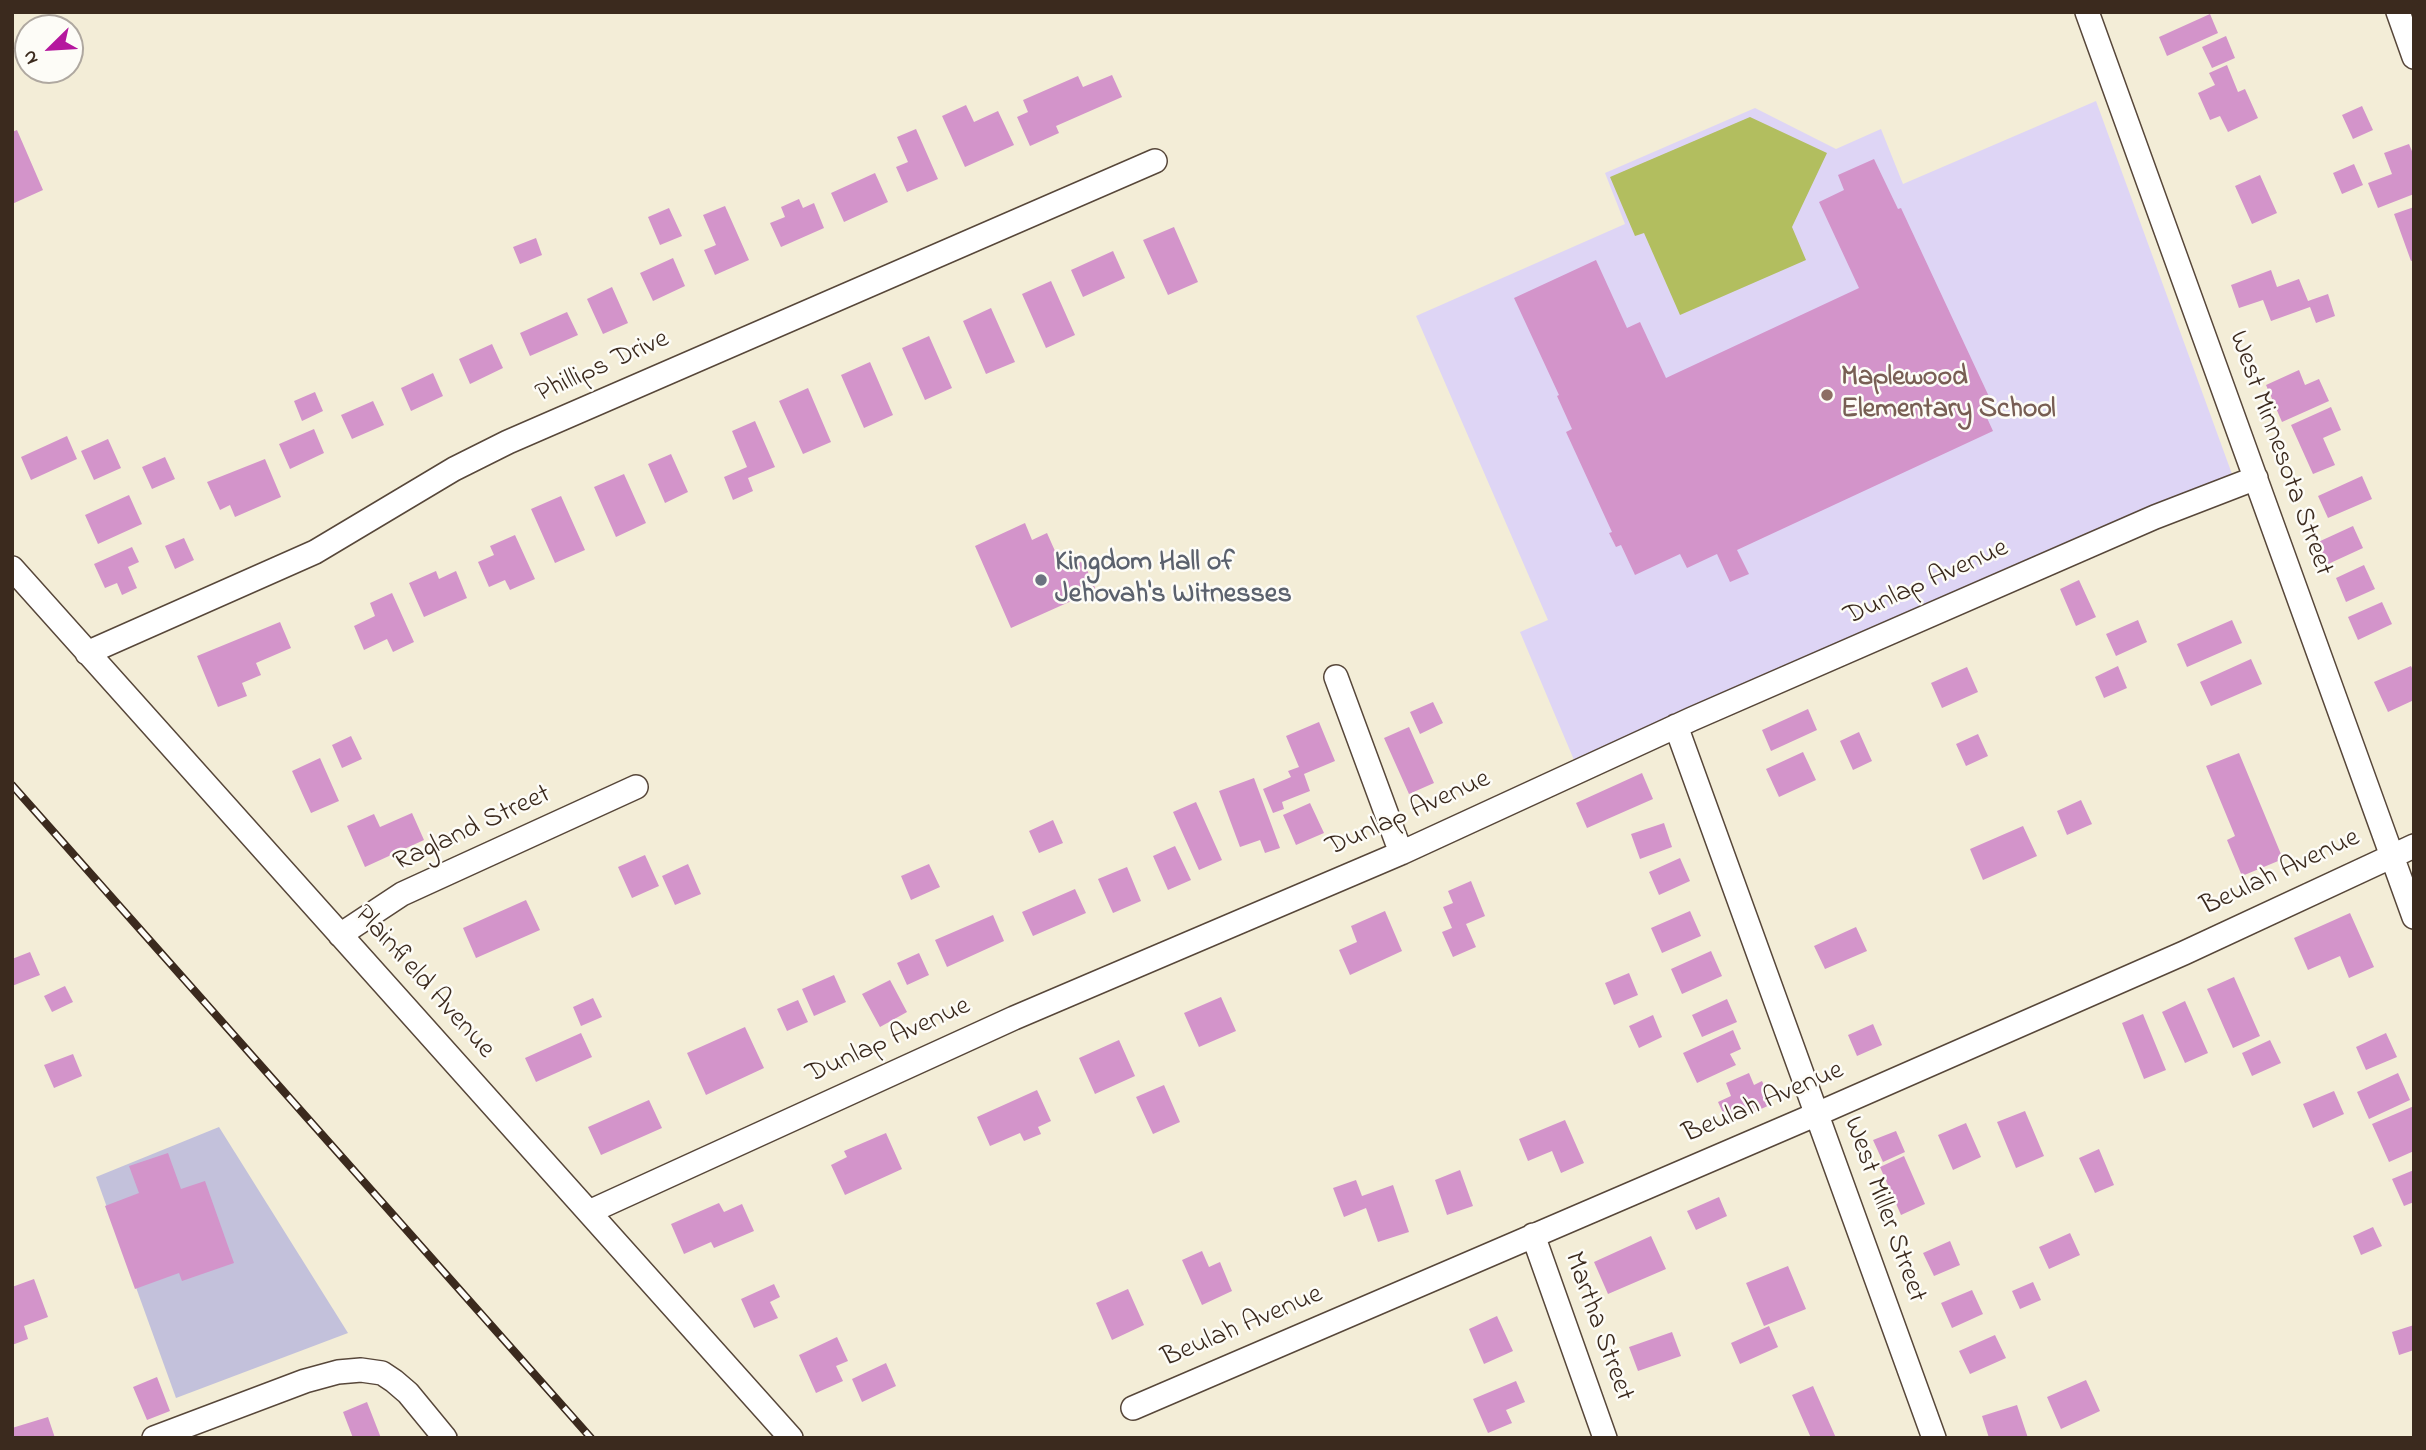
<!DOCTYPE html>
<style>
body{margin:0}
#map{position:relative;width:2426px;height:1450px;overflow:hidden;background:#f3edd7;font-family:"Indie Flower",sans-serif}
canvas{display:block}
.frame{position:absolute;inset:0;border:14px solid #3b2a1e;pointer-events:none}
.north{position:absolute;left:14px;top:14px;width:70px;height:70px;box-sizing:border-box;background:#fdfcf7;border:2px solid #afa8a0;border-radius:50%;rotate:246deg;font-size:19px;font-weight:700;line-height:28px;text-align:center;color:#3b2a1e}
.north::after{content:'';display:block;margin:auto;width:24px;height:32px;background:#b5179e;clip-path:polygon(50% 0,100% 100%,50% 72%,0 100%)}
</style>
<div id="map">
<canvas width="2426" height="1450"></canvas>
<div class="frame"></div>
<div class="north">N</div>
</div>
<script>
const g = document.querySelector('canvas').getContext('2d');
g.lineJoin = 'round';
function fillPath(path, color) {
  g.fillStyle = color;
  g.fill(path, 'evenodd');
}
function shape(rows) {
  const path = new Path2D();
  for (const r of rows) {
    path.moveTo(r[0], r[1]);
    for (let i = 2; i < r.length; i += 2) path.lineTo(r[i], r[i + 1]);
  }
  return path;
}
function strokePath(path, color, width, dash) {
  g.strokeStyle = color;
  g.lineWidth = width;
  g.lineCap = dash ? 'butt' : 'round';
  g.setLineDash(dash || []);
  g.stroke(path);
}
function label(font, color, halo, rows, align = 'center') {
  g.font = font + ' "Indie Flower",sans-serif';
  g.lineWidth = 5;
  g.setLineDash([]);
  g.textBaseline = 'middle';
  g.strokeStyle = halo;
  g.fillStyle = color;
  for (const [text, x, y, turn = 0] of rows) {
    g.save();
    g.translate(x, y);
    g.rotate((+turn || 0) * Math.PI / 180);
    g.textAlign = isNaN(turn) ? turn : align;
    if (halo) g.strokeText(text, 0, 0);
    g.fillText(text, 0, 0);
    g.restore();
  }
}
const built = shape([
 [2096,101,2232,474,1574,760,1520,632,1548,620,1416,316,1625,224,1605,173,1755,108,1836,149,1881,129,1903,184]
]);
const industrial = shape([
 [219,1127,348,1333,176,1398,96,1177]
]);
const green = shape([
 [1750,117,1827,153,1792,227,1806,260,1680,315,1644,233,1635,236,1610,177]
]);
const building = shape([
 [2210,14,2218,33,2167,56,2159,37],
 [2226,36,2235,58,2212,68,2202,47],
 [2227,65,2238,92,2245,89,2258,118,2228,132,2220,116,2210,120,2198,93,2215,85,2209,73],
 [1112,75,1122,97,1056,126,1059,133,1030,146,1017,117,1028,112,1023,100,1078,76,1083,87],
 [966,105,974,122,998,111,1014,145,965,167,942,116],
 [2362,106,2373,130,2353,139,2342,115],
 [916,129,938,179,907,192,896,167,908,162,897,137],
 [17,130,43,190,12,204,12,132],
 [2409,144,2414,156,2414,194,2378,208,2368,183,2392,174,2384,153],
 [1874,159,1898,209,1901,208,1992,403,1982,407,1993,431,1737,550,1749,574,1730,582,1717,554,1687,568,1680,554,1635,575,1621,545,1616,547,1609,533,1612,532,1566,432,1572,429,1557,396,1559,395,1514,298,1596,260,1627,328,1640,322,1666,378,1859,288,1819,202,1844,190,1838,175],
 [2354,164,2363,185,2342,194,2333,173],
 [875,173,888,202,844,222,831,193],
 [2260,175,2277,213,2252,224,2235,186],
 [799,199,803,208,814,203,824,228,781,247,770,223,785,217,781,207],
 [725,206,749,260,715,275,704,250,716,245,703,215],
 [2414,207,2414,260,2411,261,2394,214],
 [669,208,682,236,660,245,648,217],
 [1174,227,1198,282,1168,295,1143,240],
 [536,238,542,255,520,264,513,247],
 [1113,251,1125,278,1083,297,1071,270],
 [673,258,685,286,653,301,640,273],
 [2271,270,2277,287,2299,279,2308,301,2328,294,2335,316,2316,323,2310,307,2271,321,2263,300,2239,308,2231,285],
 [1051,281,1075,335,1046,348,1022,294],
 [612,287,628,323,603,334,587,299],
 [991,308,1015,362,986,374,963,321],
 [567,312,578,335,530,356,520,333],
 [929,336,952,388,925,400,902,348],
 [492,344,503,368,470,384,459,359],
 [870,362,893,415,864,428,841,375],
 [2299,370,2305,385,2319,379,2329,401,2282,422,2266,385],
 [433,373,443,396,411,411,401,388],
 [808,388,831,442,803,454,779,401],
 [315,392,323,411,302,421,294,401],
 [373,401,384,425,352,439,341,415],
 [2331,407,2341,430,2323,438,2335,465,2313,474,2291,425],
 [755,421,775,467,748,478,753,491,733,500,724,477,747,467,732,431],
 [314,429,324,453,290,469,279,444],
 [67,436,77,459,31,480,21,457],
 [108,439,121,468,94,480,81,451],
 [671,454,688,492,665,503,648,464],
 [165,457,175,479,152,489,142,467],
 [265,459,281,497,235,517,230,505,220,510,207,482],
 [624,474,646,523,616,537,594,487],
 [2362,476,2372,499,2328,518,2318,496],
 [129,495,142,524,98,544,85,515],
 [561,496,585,550,555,563,531,509],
 [1025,523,1032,540,1047,533,1063,569,1083,561,1096,590,1011,628,975,546],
 [2353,526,2363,548,2326,565,2316,543],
 [515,535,535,579,510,590,505,580,489,587,478,562,494,555,490,546],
 [184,538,194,560,175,569,165,546],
 [132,547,139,562,128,567,137,588,122,595,117,583,105,588,94,564],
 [2364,565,2375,589,2346,602,2336,578],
 [436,571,439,579,456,571,467,598,424,617,409,583],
 [2079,580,2096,617,2076,626,2060,589],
 [392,593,414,642,393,652,387,639,364,650,354,626,375,616,370,603],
 [2382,602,2392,624,2358,640,2348,617],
 [2138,620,2147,642,2116,656,2106,634],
 [2232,620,2242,643,2187,667,2177,644],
 [280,622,291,648,256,663,261,675,242,683,247,696,218,707,197,656],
 [2251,659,2262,684,2211,706,2200,682],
 [2118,666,2127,688,2104,698,2095,677],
 [2411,666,2414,672,2414,700,2388,712,2374,682],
 [1967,667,1978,692,1942,708,1931,683],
 [1433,702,1443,723,1420,734,1410,712],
 [1808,709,1817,730,1771,751,1762,730],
 [1319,722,1335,761,1304,774,1310,791,1282,802,1284,809,1273,813,1263,789,1291,777,1288,771,1299,767,1286,736],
 [1409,727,1434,783,1409,794,1384,738],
 [1859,732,1872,761,1853,770,1840,741],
 [1978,734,1988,756,1966,766,1956,744],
 [351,736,362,759,342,768,332,745],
 [1803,752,1816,780,1779,797,1766,769],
 [2239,753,2283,859,2242,876,2227,840,2235,836,2206,766],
 [320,758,339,801,311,813,292,771],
 [1642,773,1653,799,1587,828,1576,803],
 [1254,778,1280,848,1265,853,1260,840,1240,847,1219,791],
 [2081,800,2092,824,2067,835,2057,811],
 [1196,802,1222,860,1199,870,1173,812],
 [1310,803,1324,833,1296,845,1283,815],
 [412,813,424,840,365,867,347,826,374,814,380,827],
 [1053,820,1063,843,1039,853,1029,831],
 [1664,823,1672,847,1640,859,1631,834],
 [2023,826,2037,856,1983,880,1970,849],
 [1175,846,1191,880,1168,890,1153,856],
 [645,855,659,886,632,898,618,867],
 [1680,858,1690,881,1659,895,1649,872],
 [688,864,701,894,675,905,662,876],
 [929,864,940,887,911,900,901,876],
 [1127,867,1141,901,1113,913,1098,879],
 [1471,881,1485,916,1466,924,1476,947,1453,957,1442,932,1452,928,1443,907,1453,903,1448,891],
 [1075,889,1086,913,1033,936,1022,912],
 [526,900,540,930,476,958,463,928],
 [1385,911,1402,951,1350,975,1339,950,1357,942,1351,926],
 [1690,911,1701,936,1662,953,1651,928],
 [2350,913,2374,967,2349,978,2340,956,2308,970,2294,938],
 [993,915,1004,941,947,967,935,940],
 [1856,927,1867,951,1825,969,1814,946],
 [1711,951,1722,976,1682,994,1671,969],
 [30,952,40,975,12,986,12,959],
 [919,953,929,975,907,985,897,963],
 [1629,973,1638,995,1614,1005,1605,983],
 [834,975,846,1002,814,1016,802,989],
 [2234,977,2260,1036,2233,1048,2207,989],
 [890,980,907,1012,880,1027,862,994],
 [65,986,73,1002,52,1012,44,996],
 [1221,997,1236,1031,1199,1047,1184,1013],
 [593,998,602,1017,581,1026,573,1007],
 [1727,999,1737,1022,1702,1037,1692,1015],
 [798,1000,808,1022,787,1031,777,1009],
 [2185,1001,2208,1053,2185,1063,2162,1012],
 [2143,1014,2166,1070,2144,1079,2122,1023],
 [1653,1015,1662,1037,1639,1048,1629,1026],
 [1873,1024,1882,1045,1857,1056,1848,1035],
 [745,1027,764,1068,706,1095,687,1053],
 [1733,1030,1741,1049,1730,1054,1736,1065,1697,1083,1683,1053],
 [581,1033,592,1057,536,1082,525,1058],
 [2386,1033,2397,1057,2366,1070,2356,1047],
 [1119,1040,1135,1076,1095,1094,1079,1058],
 [2270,1040,2281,1063,2252,1076,2242,1053],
 [73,1054,82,1076,54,1088,44,1065],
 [1749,1073,1754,1085,1762,1081,1772,1104,1728,1124,1718,1102,1731,1096,1726,1083],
 [2398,1073,2410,1100,2369,1119,2357,1092],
 [1164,1085,1180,1122,1153,1134,1136,1097],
 [1037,1090,1051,1121,1038,1127,1041,1134,1024,1141,1020,1133,990,1146,977,1117],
 [2334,1091,2344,1114,2313,1128,2303,1104],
 [649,1100,662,1128,601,1155,588,1127],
 [2414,1106,2414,1151,2389,1162,2372,1124],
 [2025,1111,2044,1156,2016,1168,1997,1122],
 [1565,1120,1584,1163,1561,1173,1552,1151,1528,1161,1519,1139],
 [1966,1123,1981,1157,1953,1170,1938,1135],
 [1896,1131,1905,1152,1883,1162,1873,1140],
 [886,1133,902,1169,845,1195,831,1165,847,1157,844,1151],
 [2099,1149,2114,1185,2095,1193,2079,1158],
 [168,1153,181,1189,205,1181,234,1263,182,1281,179,1273,135,1289,105,1206,139,1193,129,1166],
 [1904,1156,1925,1204,1901,1215,1880,1167],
 [1460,1170,1473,1206,1447,1215,1435,1180],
 [2414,1170,2414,1202,2404,1206,2392,1179],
 [1356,1180,1362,1196,1393,1185,1409,1232,1378,1242,1366,1208,1344,1217,1333,1188],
 [1719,1197,1727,1216,1696,1230,1687,1211],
 [719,1203,724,1212,742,1204,754,1231,714,1248,711,1242,684,1254,671,1224],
 [2373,1227,2382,1246,2361,1255,2353,1236],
 [2070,1233,2080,1255,2049,1269,2039,1247],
 [1651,1236,1666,1269,1608,1294,1594,1262],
 [1950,1241,1960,1265,1934,1276,1923,1253],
 [1202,1251,1209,1267,1220,1262,1232,1291,1202,1305,1182,1260],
 [1788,1266,1806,1309,1764,1326,1746,1283],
 [34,1279,48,1317,24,1326,28,1339,12,1345,12,1287],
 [2033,1282,2041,1300,2020,1309,2012,1291],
 [774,1284,780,1297,770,1302,778,1318,754,1328,741,1299],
 [1128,1289,1144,1325,1112,1340,1096,1303],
 [1972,1290,1983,1314,1952,1328,1941,1303],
 [1497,1316,1513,1351,1484,1364,1469,1329],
 [2414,1325,2414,1350,2399,1355,2392,1332],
 [1769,1326,1778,1347,1740,1364,1731,1343],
 [1672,1332,1681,1356,1638,1371,1629,1347],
 [1995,1335,2006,1358,1970,1374,1959,1351],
 [837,1337,848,1361,836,1366,843,1381,816,1393,799,1355],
 [886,1363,896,1386,862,1402,852,1379],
 [157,1377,170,1411,147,1420,133,1387],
 [2086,1380,2100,1411,2061,1429,2047,1397],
 [1516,1381,1525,1402,1506,1410,1512,1423,1488,1433,1473,1399],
 [1813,1386,1836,1438,1811,1438,1792,1395],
 [367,1402,381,1438,353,1438,343,1412],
 [2017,1405,2028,1438,1989,1438,1982,1416],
 [48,1417,55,1438,14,1438,12,1428]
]);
const minor = shape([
 [2087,12,2414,917],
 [2398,12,2414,57],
 [12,568,791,1438],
 [87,653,315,552,454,469,508,442,1155,161],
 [1336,677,1401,853],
 [1676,726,1934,1438],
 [340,935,402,894,636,787],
 [589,1212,1014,1018,1401,853,1692,719,2155,517,2256,478],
 [1533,1235,1605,1438],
 [1133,1408,1817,1114,2184,953,2414,846],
 [154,1438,305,1381,338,1372,361,1370,382,1373,394,1381,408,1393,445,1438]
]);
const rail = shape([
 [12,785,591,1438]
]);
const markers = [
 [1827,395,7,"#8d6e63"],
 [1041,580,7,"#6b7280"]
];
const streetNames = [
 ["Phillips Drive",603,368,-24],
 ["West Minnesota Street",2279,454,70],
 ["Dunlap Avenue",1927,584,-24],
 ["Dunlap Avenue",1409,815,-24],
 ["Ragland Street",473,830,-25],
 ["Beulah Avenue",2281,874,-25],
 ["Plainfield Avenue",423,983,48],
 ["Dunlap Avenue",889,1042,-24],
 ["Beulah Avenue",1764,1104,-23],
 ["West Miller Street",1883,1210,70],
 ["Martha Street",1597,1327,70],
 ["Beulah Avenue",1243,1328,-23]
];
const educationNames = [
 ["Maplewood",1841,379],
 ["Elementary School",1841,411]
];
const worshipNames = [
 ["Kingdom Hall of",1055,564],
 ["Jehovah's Witnesses",1055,596]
];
fillPath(built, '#ded5f5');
fillPath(industrial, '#c3c1db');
fillPath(green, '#b2be5f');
fillPath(building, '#d394ca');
strokePath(minor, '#57473a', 26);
strokePath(minor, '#fff', 23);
strokePath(rail, '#3b2a1e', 8);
strokePath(rail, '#fdfcf7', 5, [16]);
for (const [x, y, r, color] of markers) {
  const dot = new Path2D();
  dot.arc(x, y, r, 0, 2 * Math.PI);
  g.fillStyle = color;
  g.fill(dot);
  strokePath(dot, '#fdfcf7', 2.5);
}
label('28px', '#3b2a1e', '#fdfcf7', streetNames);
label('bold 28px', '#785e54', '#fdfcf7', educationNames, 'left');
label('bold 28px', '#5b616d', '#fdfcf7', worshipNames, 'left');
</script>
